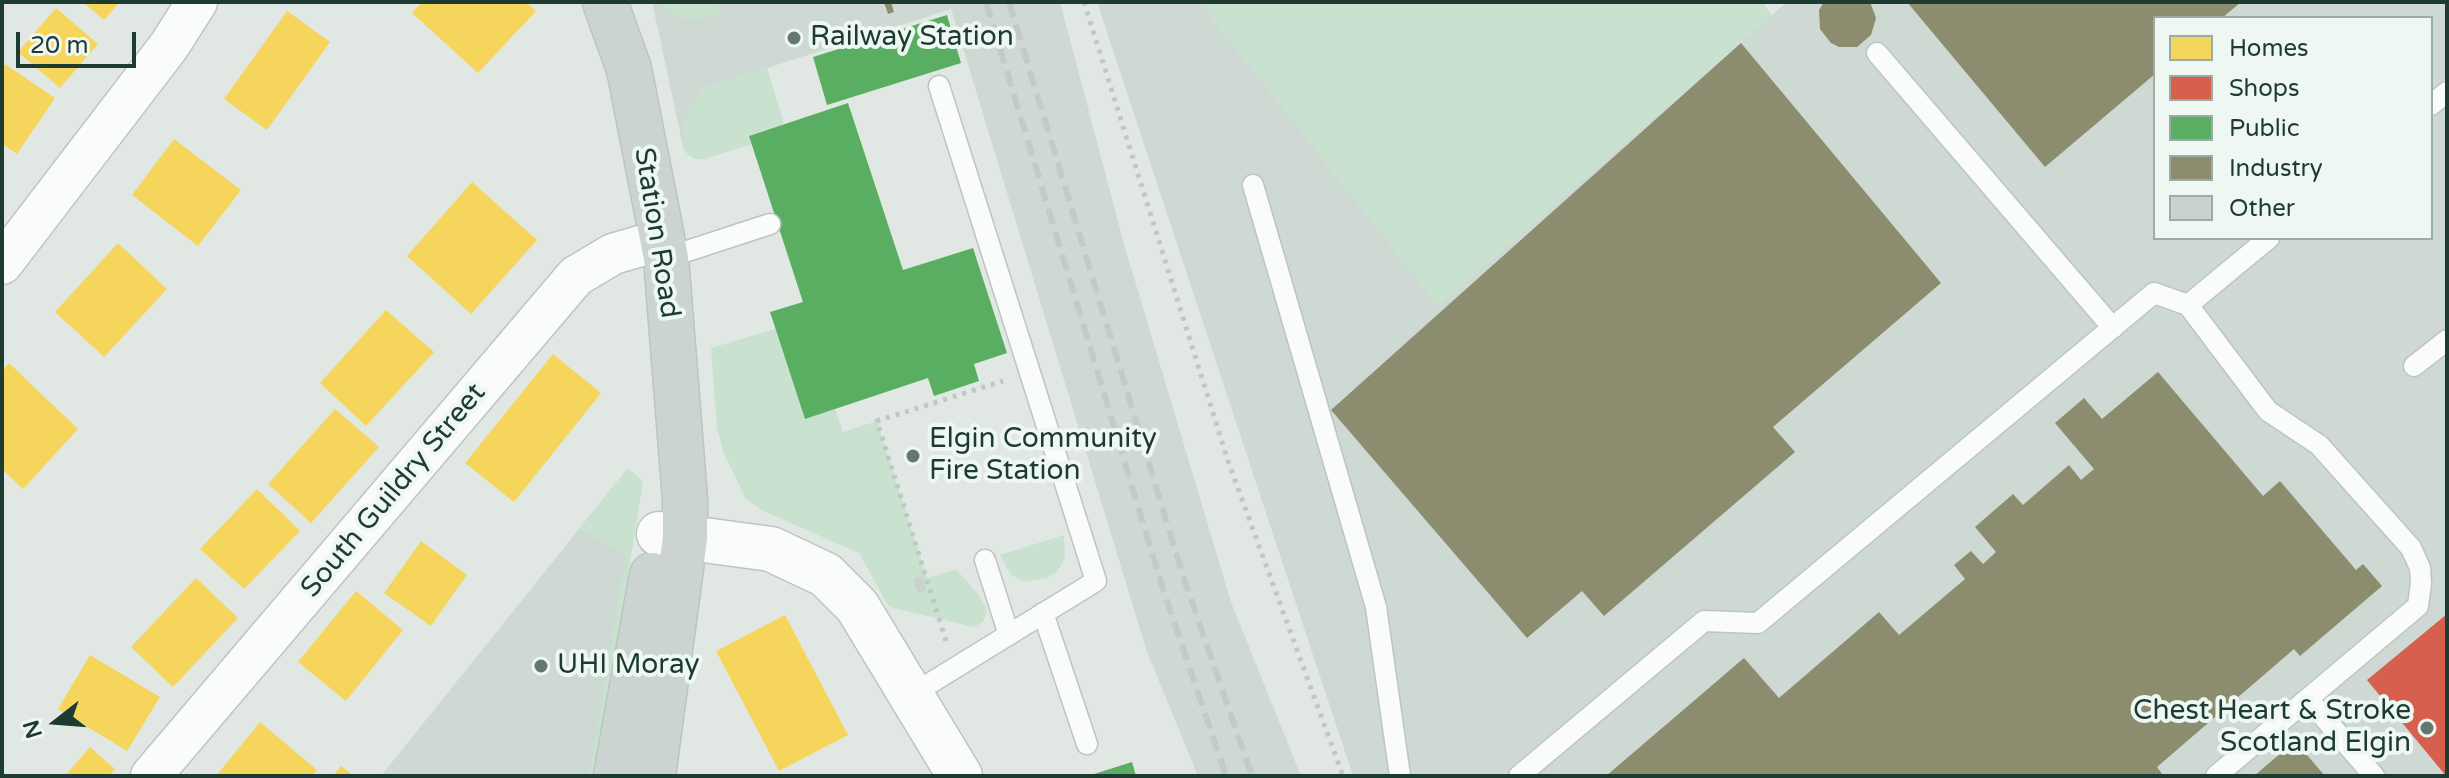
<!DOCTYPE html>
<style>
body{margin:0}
#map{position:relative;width:2449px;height:778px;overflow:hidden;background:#e1e8e4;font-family:"Varela Round",sans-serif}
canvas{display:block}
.frame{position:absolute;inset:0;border:4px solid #1e3b32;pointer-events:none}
.legend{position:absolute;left:2153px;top:16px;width:280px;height:224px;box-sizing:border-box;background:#eef7f2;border:2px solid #9baca5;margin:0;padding:10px 14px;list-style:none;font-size:24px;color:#1e3b32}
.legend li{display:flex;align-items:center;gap:16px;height:40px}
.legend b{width:40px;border:2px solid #9baca5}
.north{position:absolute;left:16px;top:682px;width:80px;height:80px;-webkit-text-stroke:6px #eef7f2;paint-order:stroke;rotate:253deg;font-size:22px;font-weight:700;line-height:32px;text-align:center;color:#1e3b32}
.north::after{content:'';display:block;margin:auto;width:28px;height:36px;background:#1e3b32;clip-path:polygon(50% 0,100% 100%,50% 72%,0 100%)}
.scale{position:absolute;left:16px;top:32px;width:120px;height:36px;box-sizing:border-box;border:4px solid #1e3b32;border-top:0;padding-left:10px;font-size:24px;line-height:28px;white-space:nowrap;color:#1e3b32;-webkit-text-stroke:6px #eef7f2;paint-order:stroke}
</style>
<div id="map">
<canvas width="2449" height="778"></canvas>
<div class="frame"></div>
<ul class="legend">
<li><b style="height:22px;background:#f6d55c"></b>Homes</li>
<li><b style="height:22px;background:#d6604d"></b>Shops</li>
<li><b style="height:22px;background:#5aae61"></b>Public</li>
<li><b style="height:22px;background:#8c8c6e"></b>Industry</li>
<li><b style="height:22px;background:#cbd1ce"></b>Other</li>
</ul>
<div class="north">N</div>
<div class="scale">20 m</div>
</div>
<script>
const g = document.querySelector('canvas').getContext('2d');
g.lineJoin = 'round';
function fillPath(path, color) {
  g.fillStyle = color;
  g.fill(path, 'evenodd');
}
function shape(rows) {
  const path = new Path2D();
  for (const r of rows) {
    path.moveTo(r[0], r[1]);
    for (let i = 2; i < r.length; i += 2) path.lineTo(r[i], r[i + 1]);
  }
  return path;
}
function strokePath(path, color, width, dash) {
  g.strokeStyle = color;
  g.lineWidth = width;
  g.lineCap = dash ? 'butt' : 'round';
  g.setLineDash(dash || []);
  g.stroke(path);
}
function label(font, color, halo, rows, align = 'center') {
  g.font = font + ' "Varela Round",sans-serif';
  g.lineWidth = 8;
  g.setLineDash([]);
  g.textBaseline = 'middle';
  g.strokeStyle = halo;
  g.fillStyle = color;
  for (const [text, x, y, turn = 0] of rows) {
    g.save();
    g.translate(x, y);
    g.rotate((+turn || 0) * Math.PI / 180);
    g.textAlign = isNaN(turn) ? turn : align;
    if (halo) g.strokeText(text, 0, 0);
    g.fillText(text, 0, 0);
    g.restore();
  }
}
const built = shape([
 [652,2,1060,2,1124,244,1231,602,1301,776,1198,776,1147,652,951,9,705,88,690,108,685,124,684,151],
 [1097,2,1200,2,1438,305,1787,2,2447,2,2447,776,1353,776],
 [2155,18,2431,18,2431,238,2155,238],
 [628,468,643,481,595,776,381,776]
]);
const green = shape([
 [659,2,717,2,721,13,699,19,684,18,671,13],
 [1200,2,1762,2,1772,15,1438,306],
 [767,68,784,124,750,135,752,144,705,159,694,159,684,151,685,124,690,108,705,88],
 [775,329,805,418,835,409,843,432,877,421,927,578,956,569,979,595,985,606,987,613,983,622,974,627,889,607,859,553,763,511,746,499,724,454,717,429,711,348],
 [628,468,643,481,595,776,589,776,626,554,579,529],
 [1064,535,1065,557,1058,571,1047,578,1024,582,1010,574,1000,555]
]);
const homes = shape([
 [83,2,120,2,104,20],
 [422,2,526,2,536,11,478,73,412,13],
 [56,8,98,44,60,88,18,52],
 [287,11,330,42,267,130,224,99],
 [5,64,55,98,17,154,2,144,2,69],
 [174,139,241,190,198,246,132,195],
 [472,182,537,240,471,314,407,256],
 [118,243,167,289,104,357,55,312],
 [386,310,434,352,366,426,320,383],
 [553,354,601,393,514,502,465,463],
 [9,363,78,429,23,489,2,469,2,371],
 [335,409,379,447,311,523,268,484],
 [257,489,300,531,244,589,200,549],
 [421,541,467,575,431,626,384,593],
 [196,578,238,618,173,687,131,647],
 [356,591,403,630,346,701,298,662],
 [785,615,848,735,779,771,716,651],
 [90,655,160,697,127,751,58,709],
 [260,722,317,770,312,776,216,776],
 [90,747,115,769,109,776,65,776],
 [341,766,354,776,333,776]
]);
const shops = shape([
 [2447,614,2447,776,2446,776,2367,680]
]);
const public = shape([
 [947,15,961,63,827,105,813,57],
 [848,103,903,270,973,248,1007,353,974,364,979,381,934,396,928,378,805,419,770,312,803,302,749,136],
 [1132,762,1136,776,1091,776,1091,775]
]);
const industry = shape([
 [884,2,891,2,894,12,888,14],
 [1824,2,1870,2,1876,18,1871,35,1857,47,1839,47,1831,43,1820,29,1819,10],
 [1907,2,2241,2,2222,18,2155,18,2155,74,2045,167],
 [1741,43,1941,283,1773,427,1795,452,1604,616,1582,591,1527,638,1331,410],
 [2158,372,2263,496,2280,481,2356,570,2363,564,2382,586,2300,656,2294,649,2157,767,2162,774,2159,776,1606,776,1744,658,1779,698,1879,612,1899,635,1965,579,1954,565,1971,551,1983,564,1996,552,1975,527,2013,494,2023,505,2069,465,2081,480,2094,469,2055,423,2084,398,2102,419],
 [2295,741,2325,776,2254,776]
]);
const building = shape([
 [922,576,926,590,918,593,913,579]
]);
const path = shape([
 [1084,2,1228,461,1343,776],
 [946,641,877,421,1003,381]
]);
const service = shape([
 [1877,53,2113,328],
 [2431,105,2447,92],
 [1253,185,1376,607,1400,776],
 [666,258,770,224],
 [2414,366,2447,340],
 [985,560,1009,635],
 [1043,613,1087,744],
 [911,695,1096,581,939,86],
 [2308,699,2374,776],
 [1519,776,1704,621,1758,623,2154,293,2188,305],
 [2216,776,2418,606,2421,583,2420,568,2411,548,2319,445,2268,411,2188,305,2269,238]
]);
const minor = shape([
 [2,264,169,46,197,2],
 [151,776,576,276,613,254,661,240]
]);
const tertiary = shape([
 [659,534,771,549,826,575,857,606,960,776]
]);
const primary = shape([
 [605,2,629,69,666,258,685,499,685,538,653,776],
 [616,776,652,575]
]);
const rail = shape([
 [986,2,1162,586,1226,776],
 [1009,2,1183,576,1252,776]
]);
const markers = [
 [794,38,8,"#627870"],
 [913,456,8,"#627870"],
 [541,666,8,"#627870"],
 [2427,728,8,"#627870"]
];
const poiNames = [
 ["Railway Station",810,38],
 ["Elgin Community",929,440],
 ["Fire Station",929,472],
 ["UHI Moray",557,666],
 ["Chest Heart & Stroke",2411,712,"right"],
 ["Scotland Elgin",2411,744,"right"]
];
const streetNames = [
 ["Station Road",656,233,81],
 ["South Guildry Street",394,491,-50]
];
fillPath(built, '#ced9d4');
fillPath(green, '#c9e2d0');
fillPath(homes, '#f6d55c');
fillPath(shops, '#d6604d');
fillPath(public, '#5aae61');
fillPath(industry, '#8c8c6e');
fillPath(building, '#cbd1ce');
strokePath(service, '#bec5c1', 23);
strokePath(minor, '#bec5c1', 43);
strokePath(tertiary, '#bec5c1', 47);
strokePath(primary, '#bbc5c1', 47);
strokePath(path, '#bfc8c4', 5, [4, 6]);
strokePath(service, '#fafcfb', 20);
strokePath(minor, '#fafcfb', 40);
strokePath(tertiary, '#fafcfb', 44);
strokePath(primary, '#ccd4d2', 44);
strokePath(rail, '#c5cac8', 6, [16, 8]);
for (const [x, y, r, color] of markers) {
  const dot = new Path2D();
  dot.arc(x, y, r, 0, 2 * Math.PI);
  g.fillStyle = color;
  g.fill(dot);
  strokePath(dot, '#eef7f2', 3);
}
label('28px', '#1e3b32', '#eef7f2', poiNames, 'left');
label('28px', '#1e3b32', '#eef7f2', streetNames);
</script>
